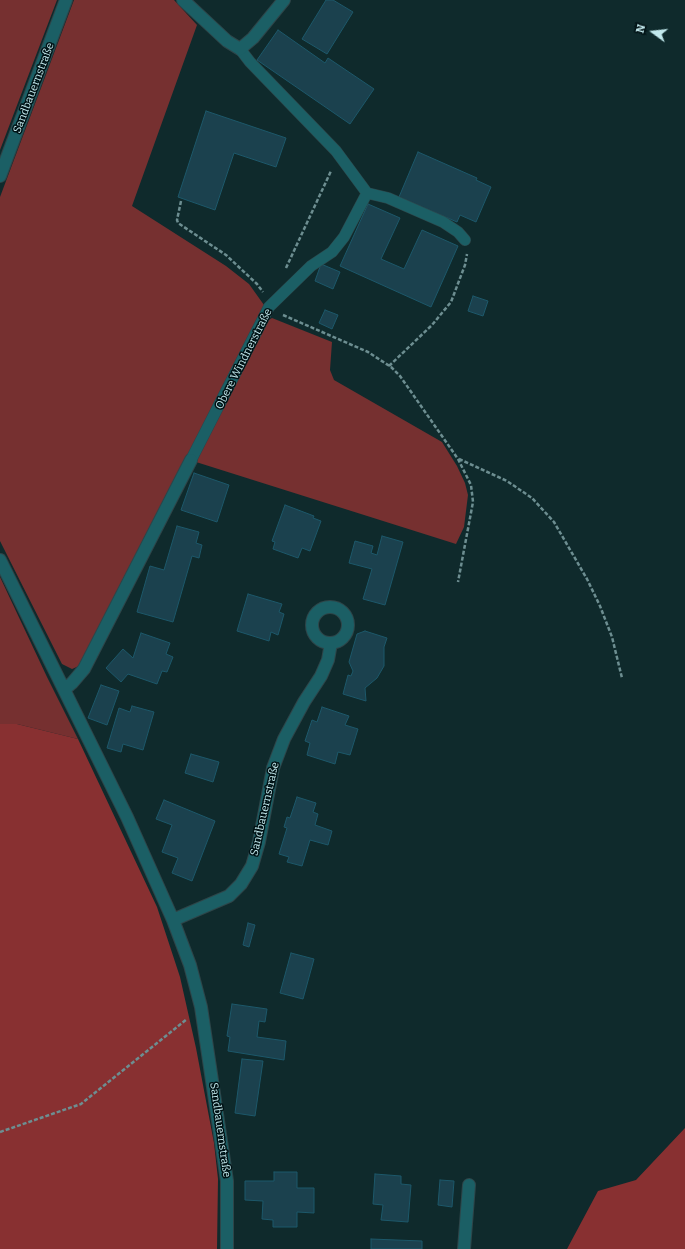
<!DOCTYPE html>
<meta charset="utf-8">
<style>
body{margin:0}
#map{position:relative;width:685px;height:1249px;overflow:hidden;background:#0f2a2c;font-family:Bitter,serif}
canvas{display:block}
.north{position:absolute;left:633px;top:12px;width:40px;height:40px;-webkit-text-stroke:3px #001215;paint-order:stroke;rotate:285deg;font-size:11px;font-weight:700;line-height:16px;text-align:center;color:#c1e8ec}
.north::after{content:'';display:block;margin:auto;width:14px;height:18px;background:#c1e8ec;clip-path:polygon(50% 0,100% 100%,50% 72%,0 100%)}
</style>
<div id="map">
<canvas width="685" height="1249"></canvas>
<div class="north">N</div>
</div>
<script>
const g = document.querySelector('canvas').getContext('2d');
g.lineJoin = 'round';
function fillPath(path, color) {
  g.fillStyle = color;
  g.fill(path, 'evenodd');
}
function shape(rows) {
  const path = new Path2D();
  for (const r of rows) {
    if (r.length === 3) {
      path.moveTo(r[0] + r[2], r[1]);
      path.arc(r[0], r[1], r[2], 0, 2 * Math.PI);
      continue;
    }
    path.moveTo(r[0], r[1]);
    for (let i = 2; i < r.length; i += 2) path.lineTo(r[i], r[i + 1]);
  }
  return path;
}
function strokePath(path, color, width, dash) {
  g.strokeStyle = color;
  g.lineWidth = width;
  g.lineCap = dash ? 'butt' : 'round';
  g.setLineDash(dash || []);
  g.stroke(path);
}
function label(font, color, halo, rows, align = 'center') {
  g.font = font + ' Bitter,serif';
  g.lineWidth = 3;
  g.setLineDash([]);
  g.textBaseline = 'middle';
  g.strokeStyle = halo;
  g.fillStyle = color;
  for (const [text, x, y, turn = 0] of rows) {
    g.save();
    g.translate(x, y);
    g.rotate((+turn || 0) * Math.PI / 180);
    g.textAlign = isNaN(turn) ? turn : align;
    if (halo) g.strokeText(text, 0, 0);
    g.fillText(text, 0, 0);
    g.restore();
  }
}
const green = shape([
 [0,0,57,0,0,150],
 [74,0,174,0,197,25,132,206,226,266,249,284,264,305,187,459,79,666,72,669,62,664,0,541,0,197],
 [272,318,332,342,330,370,334,380,442,442,457,466,465,483,468,495,464,527,456,544,196,462,267,321],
 [0,577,47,677,78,739,17,724,0,724]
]);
const forest = shape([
 [0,724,17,724,78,739,157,907,180,977,196,1048,214,1143,218,1179,217,1249,0,1249],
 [685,1128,685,1249,567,1249,598,1191,636,1180]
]);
const building = shape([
 [326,0,333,0,353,12,327,54,302,39,326,0],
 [278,30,325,63,328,58,374,89,350,124,257,60,278,30],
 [206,111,286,138,276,167,234,153,215,210,178,197,206,111],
 [418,152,477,178,476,180,491,187,476,222,460,215,457,222,399,197,418,152],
 [368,204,400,218,381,259,404,269,422,230,458,246,431,307,340,266,368,204],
 [321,264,340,272,333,289,315,281,321,264],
 [473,296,488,301,483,316,468,311,473,296],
 [325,310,338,315,332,329,319,323,325,310],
 [194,473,229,485,217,522,181,510,194,473],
 [285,505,314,516,313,518,321,521,310,551,302,548,298,558,273,549,275,542,272,541,285,505],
 [177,526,199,532,196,543,202,545,199,558,192,556,173,622,137,612,150,566,164,570,177,526],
 [382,536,403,542,385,605,363,599,372,569,349,563,355,541,373,546,371,553,377,555,382,536],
 [248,594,282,604,279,612,284,614,278,635,271,632,269,641,237,631,248,594],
 [365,631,387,638,384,647,384,666,377,678,365,688,366,701,343,694,348,675,351,676,353,671,349,662,357,634,365,631],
 [141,633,170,643,166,654,173,657,167,672,162,671,157,684,128,674,121,682,106,668,123,649,133,658,141,633],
 [101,685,119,691,107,725,88,718,101,685],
 [132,706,154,712,143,750,123,744,121,752,107,748,119,708,130,712,132,706],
 [322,707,349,716,345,725,358,729,350,755,338,752,335,764,307,755,310,743,305,741,312,720,317,722,322,707],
 [191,754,219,762,213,782,185,773,191,754],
 [297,797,316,803,313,812,318,814,315,825,332,831,328,845,310,840,302,866,287,862,289,857,279,854,287,828,284,827,287,817,290,818,297,797],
 [164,800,215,821,192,881,172,873,178,858,162,852,172,825,156,819,164,800],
 [248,923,255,925,249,947,243,945,248,923],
 [291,953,314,959,303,999,280,993,291,953],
 [232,1004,267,1009,265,1022,259,1021,257,1037,286,1041,284,1060,228,1051,230,1037,227,1036,232,1004],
 [242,1059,263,1061,255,1116,235,1113,242,1059],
 [274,1172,297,1172,297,1188,314,1188,314,1213,297,1212,297,1227,273,1227,273,1220,262,1219,263,1201,245,1200,245,1181,274,1181,274,1172],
 [375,1174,401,1176,401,1184,411,1185,408,1222,381,1220,383,1205,373,1204,375,1174],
 [440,1180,454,1181,452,1207,438,1205,440,1180],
 [371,1239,422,1241,422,1249,371,1249,371,1239]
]);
const path = shape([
 [181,201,177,220,178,223,226,255,257,284,263,292],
 [286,268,331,171],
 [283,315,368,352,391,367,400,376,458,459,471,485,473,502,458,582],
 [389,366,432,325,451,302,465,265,467,254],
 [459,459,507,481,532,498,554,522,587,579,600,606,612,637,622,678],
 [0,1132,81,1104,187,1019]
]);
const lane = shape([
 [367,193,388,198,443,222,458,232,465,240],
 [191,460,269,307,311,266,332,252,344,237,367,193,336,151,250,62,240,49]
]);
const street = shape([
 [183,0,227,41,240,49,253,38,284,0],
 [0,176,66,0],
 [0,560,127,817,173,920,190,965,201,1007,227,1181,227,1249],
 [330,625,18],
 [65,689,72,683,84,669,191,460],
 [173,920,229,896,241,884,252,866,259,842,273,768,284,739,304,702,321,676,328,660,331,643],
 [464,1249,469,1185]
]);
const streetNames = [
 ["Sandbauernstraße",34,88,-69],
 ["Obere Windnerstraße",244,359,-63],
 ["Sandbauernstraße",265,809,-77],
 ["Sandbauernstraße",220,1130,82]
];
fillPath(green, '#763030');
fillPath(forest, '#883031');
fillPath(building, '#1b414e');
strokePath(building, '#1d586a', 1);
strokePath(lane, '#2e4549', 12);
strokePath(street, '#2e4549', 14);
strokePath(path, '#6d8e91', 2.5, [4, 2]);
strokePath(lane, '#1b5f65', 11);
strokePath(street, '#1b5f65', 12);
label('11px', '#c1e8ec', '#001215', streetNames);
</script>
